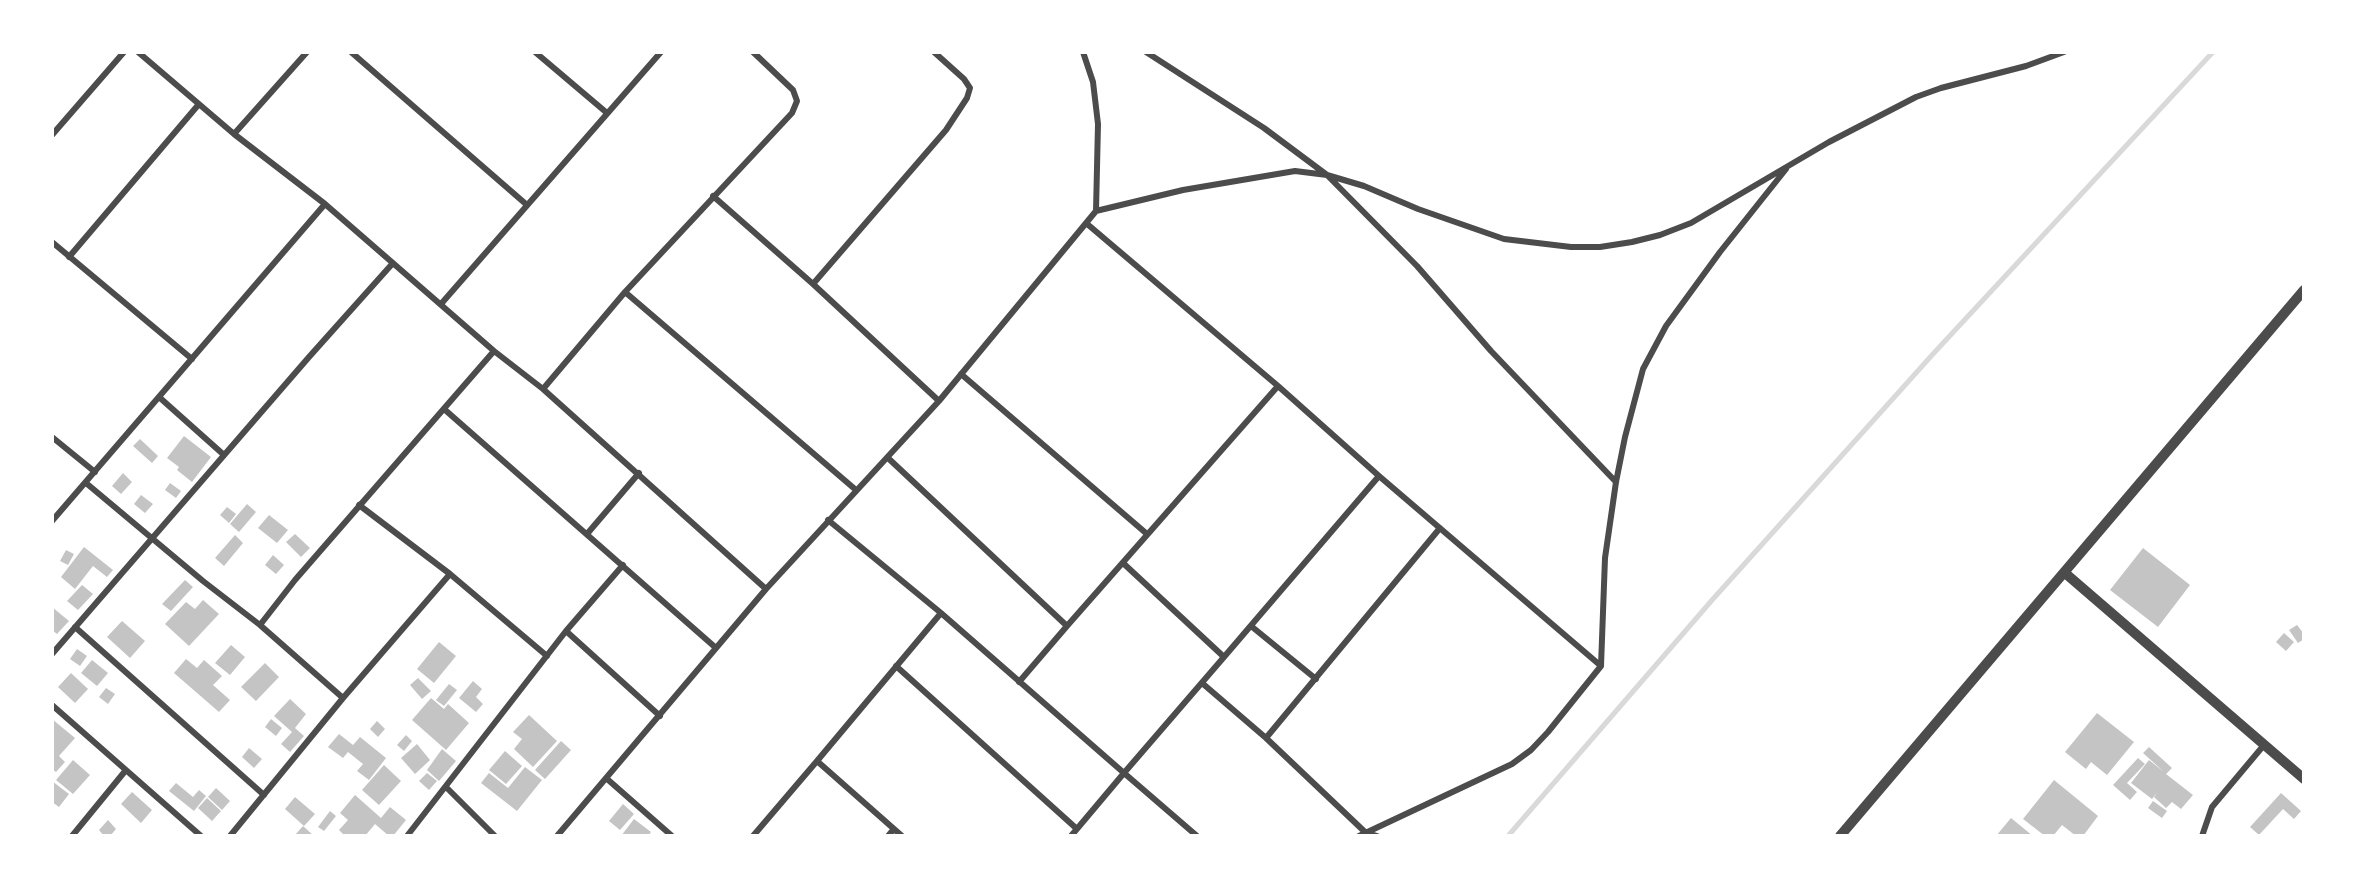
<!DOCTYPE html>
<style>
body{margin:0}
#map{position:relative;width:2356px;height:888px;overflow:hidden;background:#fff;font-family:Georgia,serif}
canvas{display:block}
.frame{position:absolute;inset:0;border:54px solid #fff;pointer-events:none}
</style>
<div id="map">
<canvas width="2356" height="888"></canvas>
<div class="frame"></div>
</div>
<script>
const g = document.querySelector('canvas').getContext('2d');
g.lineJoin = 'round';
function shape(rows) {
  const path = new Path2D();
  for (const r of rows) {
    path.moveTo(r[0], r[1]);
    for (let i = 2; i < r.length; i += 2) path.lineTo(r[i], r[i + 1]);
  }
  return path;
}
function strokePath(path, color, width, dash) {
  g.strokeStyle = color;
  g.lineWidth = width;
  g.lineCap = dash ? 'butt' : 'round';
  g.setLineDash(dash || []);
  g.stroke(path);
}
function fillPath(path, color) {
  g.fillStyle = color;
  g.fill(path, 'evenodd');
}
const stream = shape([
 [1508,836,1713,599,1933,354,2213,52]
]);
const building = shape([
 [184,436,211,457,192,482,177,470,179,467,167,458],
 [140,439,158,456,152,463,133,446],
 [123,473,132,482,121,494,112,486],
 [170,483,181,491,176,498,165,490],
 [141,495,153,504,145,513,134,504],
 [247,504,256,512,239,532,230,524],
 [227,507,236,514,229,523,220,515],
 [269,515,288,530,277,543,258,528],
 [295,534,310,548,301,557,286,542],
 [235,535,243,543,224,566,215,558],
 [84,547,113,570,107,577,93,566,75,589,61,577],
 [2143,548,2190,585,2158,627,2110,590],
 [66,550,74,554,68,565,60,561],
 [273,555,284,565,276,574,265,565],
 [185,580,193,587,171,611,162,604],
 [82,585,93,594,78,610,67,601],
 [203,600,219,614,189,646,165,624,186,602,195,609],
 [52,607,69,621,57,634,52,630],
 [122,621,145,641,130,658,107,637],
 [2297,625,2304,634,2304,639,2298,643,2289,630],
 [2284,633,2294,642,2286,651,2276,642],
 [439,642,456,656,434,683,417,669],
 [231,645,245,657,230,675,215,663],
 [77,649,87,656,80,666,70,659],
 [186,659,197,668,204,660,222,676,213,685,230,700,219,712,174,673],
 [92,660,108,673,97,686,81,673],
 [265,663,279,677,256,701,241,687],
 [71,673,88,689,75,703,58,687],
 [418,678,431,691,422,699,410,685],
 [473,681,482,689,476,697,483,704,476,712,459,698],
 [449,684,457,690,444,706,436,700],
 [106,688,115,694,108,704,99,697],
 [431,698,444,709,448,704,469,723,446,750,412,720],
 [290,699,306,714,295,728,304,736,290,752,281,744,292,732,274,716],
 [2097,713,2134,742,2107,775,2091,762,2086,769,2065,752],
 [529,715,557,741,533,767,514,749,522,739,513,732],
 [52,719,75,738,59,756,65,762,56,772,52,769],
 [271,719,282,728,276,736,265,727],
 [377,721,385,729,378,737,370,729],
 [339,734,353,745,360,737,386,758,369,780,357,771,363,764,348,752,343,758,328,747],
 [406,735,412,741,404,751,397,745],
 [561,741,571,750,545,779,535,770],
 [417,744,430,760,415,774,401,758],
 [2149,747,2172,768,2166,774,2193,795,2181,809,2172,802,2166,808,2154,797,2158,791,2152,799,2131,783,2149,760,2164,772,2143,753],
 [249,748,262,759,254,768,242,757],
 [442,749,456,761,439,781,427,770],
 [505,751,522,766,506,784,489,770],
 [2138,758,2145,764,2127,783,2137,792,2130,800,2113,785],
 [73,760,90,775,73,794,56,780],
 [384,765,401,781,379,805,362,790],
 [525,767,542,780,517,811,481,783,489,773,508,788],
 [427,773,437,781,429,790,419,781],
 [2054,780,2098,816,2083,836,2076,836,2062,825,2053,836,2045,836,2023,819],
 [52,781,69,794,59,807,52,802],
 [176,783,193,797,199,790,206,796,194,811,169,791],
 [216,788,230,801,222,810,208,797],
 [132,792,152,810,141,823,121,804],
 [2281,793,2301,811,2294,819,2283,809,2259,835,2250,827],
 [355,795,381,818,390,807,406,820,393,836,389,836,375,824,365,836,345,836,339,830,348,820,340,813],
 [295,797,315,814,304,826,285,809],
 [207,798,221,811,212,821,198,808],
 [2153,801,2167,811,2162,818,2148,808],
 [623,804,634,814,620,830,609,821],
 [330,811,336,816,324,831,318,827],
 [2011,818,2033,836,1996,836],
 [634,819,651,832,648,836,621,836],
 [108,820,116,829,110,836,104,836,99,830],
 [303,826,314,836,294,836]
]);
const minor = shape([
 [138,52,234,134,325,204,494,351,543,389,766,589],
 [351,52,527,205],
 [535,52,607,113],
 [1083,52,1093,82,1098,124,1096,211],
 [1146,52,1264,128,1327,175,1417,266,1491,351,1616,482],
 [234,134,307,52],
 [52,135,124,52],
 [713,196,813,284,939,401],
 [52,242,192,359],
 [69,257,199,104],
 [813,284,946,130,967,98,970,88,964,79,934,52],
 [625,292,856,490],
 [441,304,661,52],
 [961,374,1147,534],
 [543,389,625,292,792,113,797,101,793,90,753,52],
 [159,397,224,455],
 [444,409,716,648],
 [52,437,95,472],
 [888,458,1067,626,1019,682],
 [86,483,203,581,260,625,343,698,450,574,547,656],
 [359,505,450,574],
 [828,520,941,613,1124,773,1071,836],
 [52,521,325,204],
 [587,534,639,473],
 [1123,563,1224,657,1124,773,1197,836],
 [260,625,295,580,494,351],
 [1067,626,1278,386,1086,223],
 [1251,626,1316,679],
 [75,627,264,795],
 [566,631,660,716],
 [52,654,309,357,393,263],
 [1224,657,1379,476,1278,386],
 [896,666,1077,829],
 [1601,666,1605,558,1616,482,1625,437,1643,369,1666,326,1720,252,1786,169],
 [1202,683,1266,738,1365,832,1377,836],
 [52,705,201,836],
 [1266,738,1440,528],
 [606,778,672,836],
 [447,788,495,836],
 [72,836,126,770],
 [230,836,343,698],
 [407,836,566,631,623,565],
 [557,836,766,589,939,401,1096,211,1183,190,1295,171,1327,175,1364,186,1418,209,1504,239,1571,247,1600,247,1632,242,1660,235,1691,223,1829,142,1916,97,1941,88,2026,66,2064,52],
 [753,836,817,761],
 [888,836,894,829],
 [902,836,817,761,941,613],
 [1359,836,1512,764,1531,750,1548,732,1601,666,1379,476],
 [2202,836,2212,807,2264,745]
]);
const tertiary = shape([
 [2065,573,2304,779],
 [1840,836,2304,290]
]);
strokePath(stream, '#d9d9d9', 5);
fillPath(building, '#c4c4c4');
strokePath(minor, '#4c4c4c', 6);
strokePath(tertiary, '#4c4c4c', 10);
</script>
